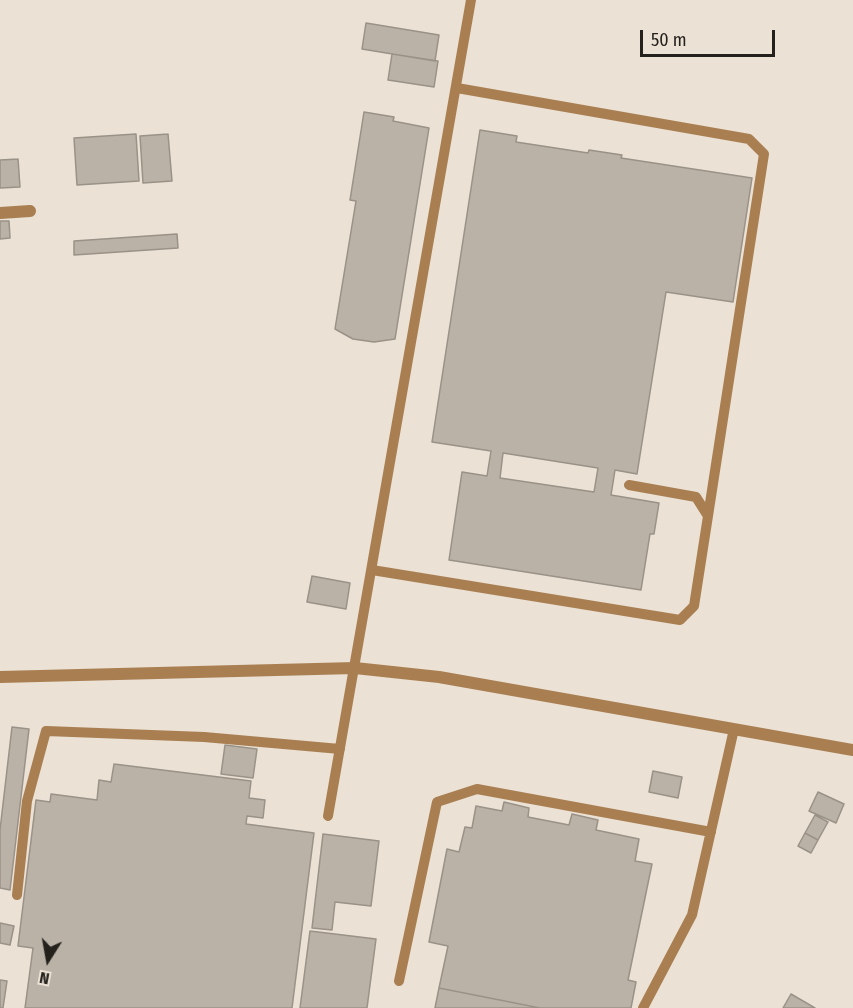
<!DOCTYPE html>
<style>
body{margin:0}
#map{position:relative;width:853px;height:1008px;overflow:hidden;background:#ebe1d5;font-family:"Fira Sans Condensed",sans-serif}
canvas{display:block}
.north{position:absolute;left:18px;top:930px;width:60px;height:60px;-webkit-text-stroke:4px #ebe1d5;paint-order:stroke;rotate:191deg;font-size:16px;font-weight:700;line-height:24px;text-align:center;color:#24211d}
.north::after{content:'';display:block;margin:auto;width:21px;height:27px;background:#24211d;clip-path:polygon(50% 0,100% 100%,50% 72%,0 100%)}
.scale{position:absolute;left:640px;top:30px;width:135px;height:27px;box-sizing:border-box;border:3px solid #24211d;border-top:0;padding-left:8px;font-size:18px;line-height:21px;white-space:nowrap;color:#24211d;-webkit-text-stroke:4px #ebe1d5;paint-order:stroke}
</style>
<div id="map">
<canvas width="853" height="1008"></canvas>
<div class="north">N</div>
<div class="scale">50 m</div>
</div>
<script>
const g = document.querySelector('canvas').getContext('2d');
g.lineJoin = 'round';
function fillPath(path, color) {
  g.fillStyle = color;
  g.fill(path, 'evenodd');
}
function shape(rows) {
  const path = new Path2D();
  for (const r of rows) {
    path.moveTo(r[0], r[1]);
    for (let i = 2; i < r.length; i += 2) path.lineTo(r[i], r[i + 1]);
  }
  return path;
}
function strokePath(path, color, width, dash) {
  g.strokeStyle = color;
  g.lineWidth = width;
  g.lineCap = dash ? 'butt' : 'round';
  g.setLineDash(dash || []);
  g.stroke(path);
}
const building = shape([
 [366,23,439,35,435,61,362,49,366,23],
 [392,54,438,61,434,87,388,80,392,54],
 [364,112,394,117,393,121,429,128,395,339,374,342,353,339,335,329,356,201,350,200,364,112],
 [480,130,517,136,516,142,588,153,589,150,622,155,621,158,752,178,733,302,666,292,637,474,615,470,611,495,659,503,654,534,650,534,641,590,449,560,462,472,487,476,491,451,432,442,480,130],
 [503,453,598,468,594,492,500,478,503,453],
 [136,134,139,181,77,185,74,138,136,134],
 [168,134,172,181,143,183,140,136,168,134],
 [18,159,20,187,0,188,0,160,18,159],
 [0,221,9,221,10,238,0,239,0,221],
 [177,234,178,248,74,255,74,241,177,234],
 [312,576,350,583,346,609,307,602,312,576],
 [12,727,29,729,10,890,0,888,0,830,12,727],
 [225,745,257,749,253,778,221,774,225,745],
 [114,764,251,781,249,798,265,800,263,818,247,816,246,824,314,833,292,1008,25,1008,33,948,18,946,36,800,50,802,51,794,97,800,99,780,111,782,114,764],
 [653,771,682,777,678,798,649,792,653,771],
 [818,792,844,804,836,823,809,811,818,792],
 [504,802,529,808,528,817,569,825,572,814,598,820,596,830,639,839,635,861,652,864,628,980,636,982,631,1008,540,1008,439,988,448,946,429,942,447,849,459,852,465,827,472,828,476,806,502,811,504,802],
 [815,815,828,822,818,840,805,833,815,815],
 [805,833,818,840,811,853,798,846,805,833],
 [323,834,379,841,371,906,335,902,332,930,312,928,323,834],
 [0,923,14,926,10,945,0,943,0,923],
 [310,931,376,939,367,1008,300,1008,310,931],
 [0,980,7,981,3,1008,0,1008,0,980],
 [439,988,540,1008,435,1008,439,988],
 [791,994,815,1008,783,1008,791,994]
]);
const service = shape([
 [457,88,749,139,764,154,708,516],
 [372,570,680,620,694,606,708,516,696,497,629,485],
 [328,816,471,0],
 [17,895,27,801,46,731,204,737,340,749],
 [399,981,437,802,477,789,711,832],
 [643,1008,692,915,734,729]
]);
const minor = shape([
 [0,213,30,211],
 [0,677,355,668,439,677,853,750]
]);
fillPath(building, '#bbb2a7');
strokePath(building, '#9a9287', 1.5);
strokePath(service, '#a97f52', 10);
strokePath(minor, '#a97f52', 12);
</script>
